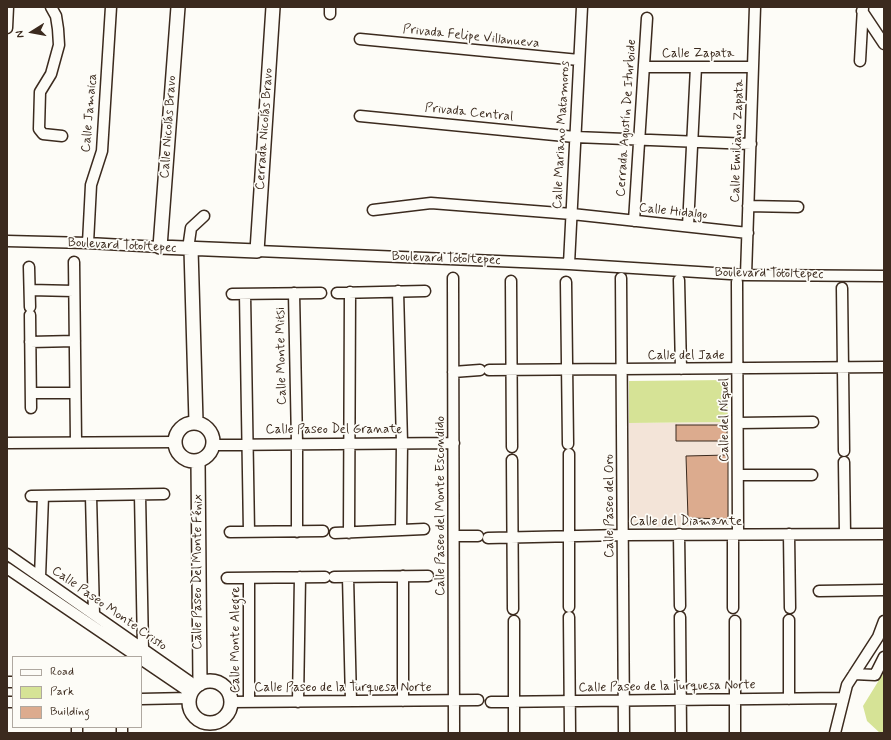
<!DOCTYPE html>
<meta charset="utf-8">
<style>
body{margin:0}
#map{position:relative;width:891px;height:740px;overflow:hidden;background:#fdfcf7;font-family:Mynerve,sans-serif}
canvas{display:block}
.frame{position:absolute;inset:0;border:8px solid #3b2a1e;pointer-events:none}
.legend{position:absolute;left:12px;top:656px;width:130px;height:72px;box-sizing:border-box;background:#fdfcf7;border:1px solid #afa8a0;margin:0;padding:5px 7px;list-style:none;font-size:12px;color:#3b2a1e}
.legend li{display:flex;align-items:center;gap:8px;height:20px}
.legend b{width:20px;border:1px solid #afa8a0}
.north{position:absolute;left:12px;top:12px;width:40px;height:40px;-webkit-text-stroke:3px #fdfcf7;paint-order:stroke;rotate:259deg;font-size:11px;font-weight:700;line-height:16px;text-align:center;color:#3b2a1e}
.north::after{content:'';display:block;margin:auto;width:14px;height:18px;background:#3b2a1e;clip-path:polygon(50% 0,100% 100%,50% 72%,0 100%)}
</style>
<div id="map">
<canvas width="891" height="740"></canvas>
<div class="frame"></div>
<ul class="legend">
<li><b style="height:5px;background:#fdfcf7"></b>Road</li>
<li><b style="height:11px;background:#d6e396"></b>Park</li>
<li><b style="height:11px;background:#dcab8e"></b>Building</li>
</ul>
<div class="north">N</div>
</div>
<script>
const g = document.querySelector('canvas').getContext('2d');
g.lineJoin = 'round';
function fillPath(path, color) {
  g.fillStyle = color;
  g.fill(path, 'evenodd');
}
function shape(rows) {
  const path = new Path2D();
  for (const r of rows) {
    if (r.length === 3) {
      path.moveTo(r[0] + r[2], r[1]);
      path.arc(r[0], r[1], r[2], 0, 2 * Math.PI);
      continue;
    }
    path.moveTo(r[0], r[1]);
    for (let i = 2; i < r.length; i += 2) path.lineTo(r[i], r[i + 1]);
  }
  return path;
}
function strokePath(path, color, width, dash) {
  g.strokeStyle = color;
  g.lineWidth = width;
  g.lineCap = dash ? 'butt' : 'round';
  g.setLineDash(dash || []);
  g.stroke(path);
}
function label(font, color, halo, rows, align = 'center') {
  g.font = font + ' Mynerve,sans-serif';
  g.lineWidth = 3.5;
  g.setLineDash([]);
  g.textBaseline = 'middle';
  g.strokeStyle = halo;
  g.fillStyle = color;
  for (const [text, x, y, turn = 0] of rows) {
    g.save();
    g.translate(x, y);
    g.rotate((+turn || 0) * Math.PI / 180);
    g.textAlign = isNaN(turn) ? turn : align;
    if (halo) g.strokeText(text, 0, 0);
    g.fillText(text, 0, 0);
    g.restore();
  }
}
const built = shape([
 [728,422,729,526,630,527,629,423]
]);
const green = shape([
 [727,380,728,422,629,423,629,381],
 [884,672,884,733,880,733,867,721,863,706]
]);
const building = shape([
 [676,425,727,425,727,441,676,441,676,425],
 [728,455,728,519,688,518,686,456,728,455]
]);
const minor = shape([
 [51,7,56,16,58,29,59,45,51,74,40,92,39,129,43,134,62,136],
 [862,11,884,44],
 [330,14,330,7],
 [7,28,8,7],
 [360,39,579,60],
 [860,61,863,7],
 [644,67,753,67],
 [360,116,575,137,751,144],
 [748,206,798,207],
 [373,210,431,203,572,214,748,233],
 [634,221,647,18],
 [688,226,696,67],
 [7,241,88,243,160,247],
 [88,243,91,185,102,151,111,7],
 [188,249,191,228,204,216],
 [257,251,569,264,746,275,884,276],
 [74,262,76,442],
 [569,264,582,7],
 [29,267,30,307],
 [746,275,755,7],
 [453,278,454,733],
 [621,278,624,733],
 [679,280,681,369],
 [511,281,512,447],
 [566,282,568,444],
 [737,282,738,534],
 [842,288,844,451],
 [30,290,74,291],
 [398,291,402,443,401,530],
 [294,293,297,443,297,532],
 [337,293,425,291],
 [232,294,321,293],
 [245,294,249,532],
 [30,315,31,408],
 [30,342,75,341],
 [489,370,884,367],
 [453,372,480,370],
 [31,393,75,393],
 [738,423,813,422],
 [7,443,175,442],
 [214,445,454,443],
 [512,460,513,609],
 [844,462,845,534],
 [738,475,812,475],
 [140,495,143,648],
 [31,496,164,494],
 [91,496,94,614],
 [230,532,323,531],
 [335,533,424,529],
 [349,533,350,292],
 [679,534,680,606],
 [789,534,790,608],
 [733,535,733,608],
 [454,536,478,536],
 [488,538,623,535,884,534],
 [7,554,196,686],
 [7,568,138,657],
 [40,577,43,496],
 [334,577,428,576],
 [348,577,351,701],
 [227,578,325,577],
 [249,578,249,702],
 [819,591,884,590],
 [569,607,569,454],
 [569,617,570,733],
 [680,617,681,733],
 [789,620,789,699],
 [514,621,514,733],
 [735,621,735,733],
 [141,659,191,693],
 [854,674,875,675,884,657],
 [7,682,13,682],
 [141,699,189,698],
 [403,701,403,576],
 [7,702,13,702],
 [231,702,478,700],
 [298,702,300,577],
 [491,702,843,698],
 [77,728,77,733],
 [122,733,122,728],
 [835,733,847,685,878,637,884,621]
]);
const major = shape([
 [178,7,160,247,257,251,273,7],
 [191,249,196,422],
 [194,442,19],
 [198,461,200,684],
 [210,702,21]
]);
const streetNames = [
 ["Privada Felipe Villanueva",471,37,6],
 ["Calle Zapata",698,54],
 ["Calle Jamaica",90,113,-85],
 ["Privada Central",469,113,6],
 ["Cerrada Agustín De Iturbide",627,118,-86],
 ["Calle Nicolás Bravo",169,127,-86],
 ["Cerrada Nicolás Bravo",265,129,-86],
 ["Calle Mariano Matamoros",562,135,-87],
 ["Calle Emiliano Zapata",738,141,-88],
 ["Calle Hidalgo",673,212,6],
 ["Boulevard Totoltepec",122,246,3],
 ["Boulevard Totoltepec",446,259,2],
 ["Boulevard Totoltepec",769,274,1],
 ["Calle Monte Mitsi",282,356,-91],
 ["Calle del Jade",686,356],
 ["Calle del Níquel",725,420,-90],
 ["Calle Paseo Del Granate",334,430],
 ["Calle Paseo del Monte Escondido",441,506,-90],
 ["Calle Paseo del Oro",610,506,-90],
 ["Calle del Diamante",686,522],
 ["Calle Paseo Del Monte Fénix",198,572,-90],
 ["Calle Paseo Monte Cristo",109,609,35],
 ["Calle Monte Alegre",236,640,-90],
 ["Calle Paseo de la Turquesa Norte",667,687,-1],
 ["Calle Paseo de la Turquesa Norte",343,688]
];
fillPath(built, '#f3e4d8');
fillPath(green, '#d6e396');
fillPath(building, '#dcab8e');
strokePath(building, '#3b2a1e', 1);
strokePath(minor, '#3b2a1e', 13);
strokePath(major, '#3b2a1e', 16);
strokePath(minor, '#fdfcf7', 10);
strokePath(major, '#fdfcf7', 13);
label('13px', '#3b2a1e', '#fdfcf7', streetNames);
</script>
